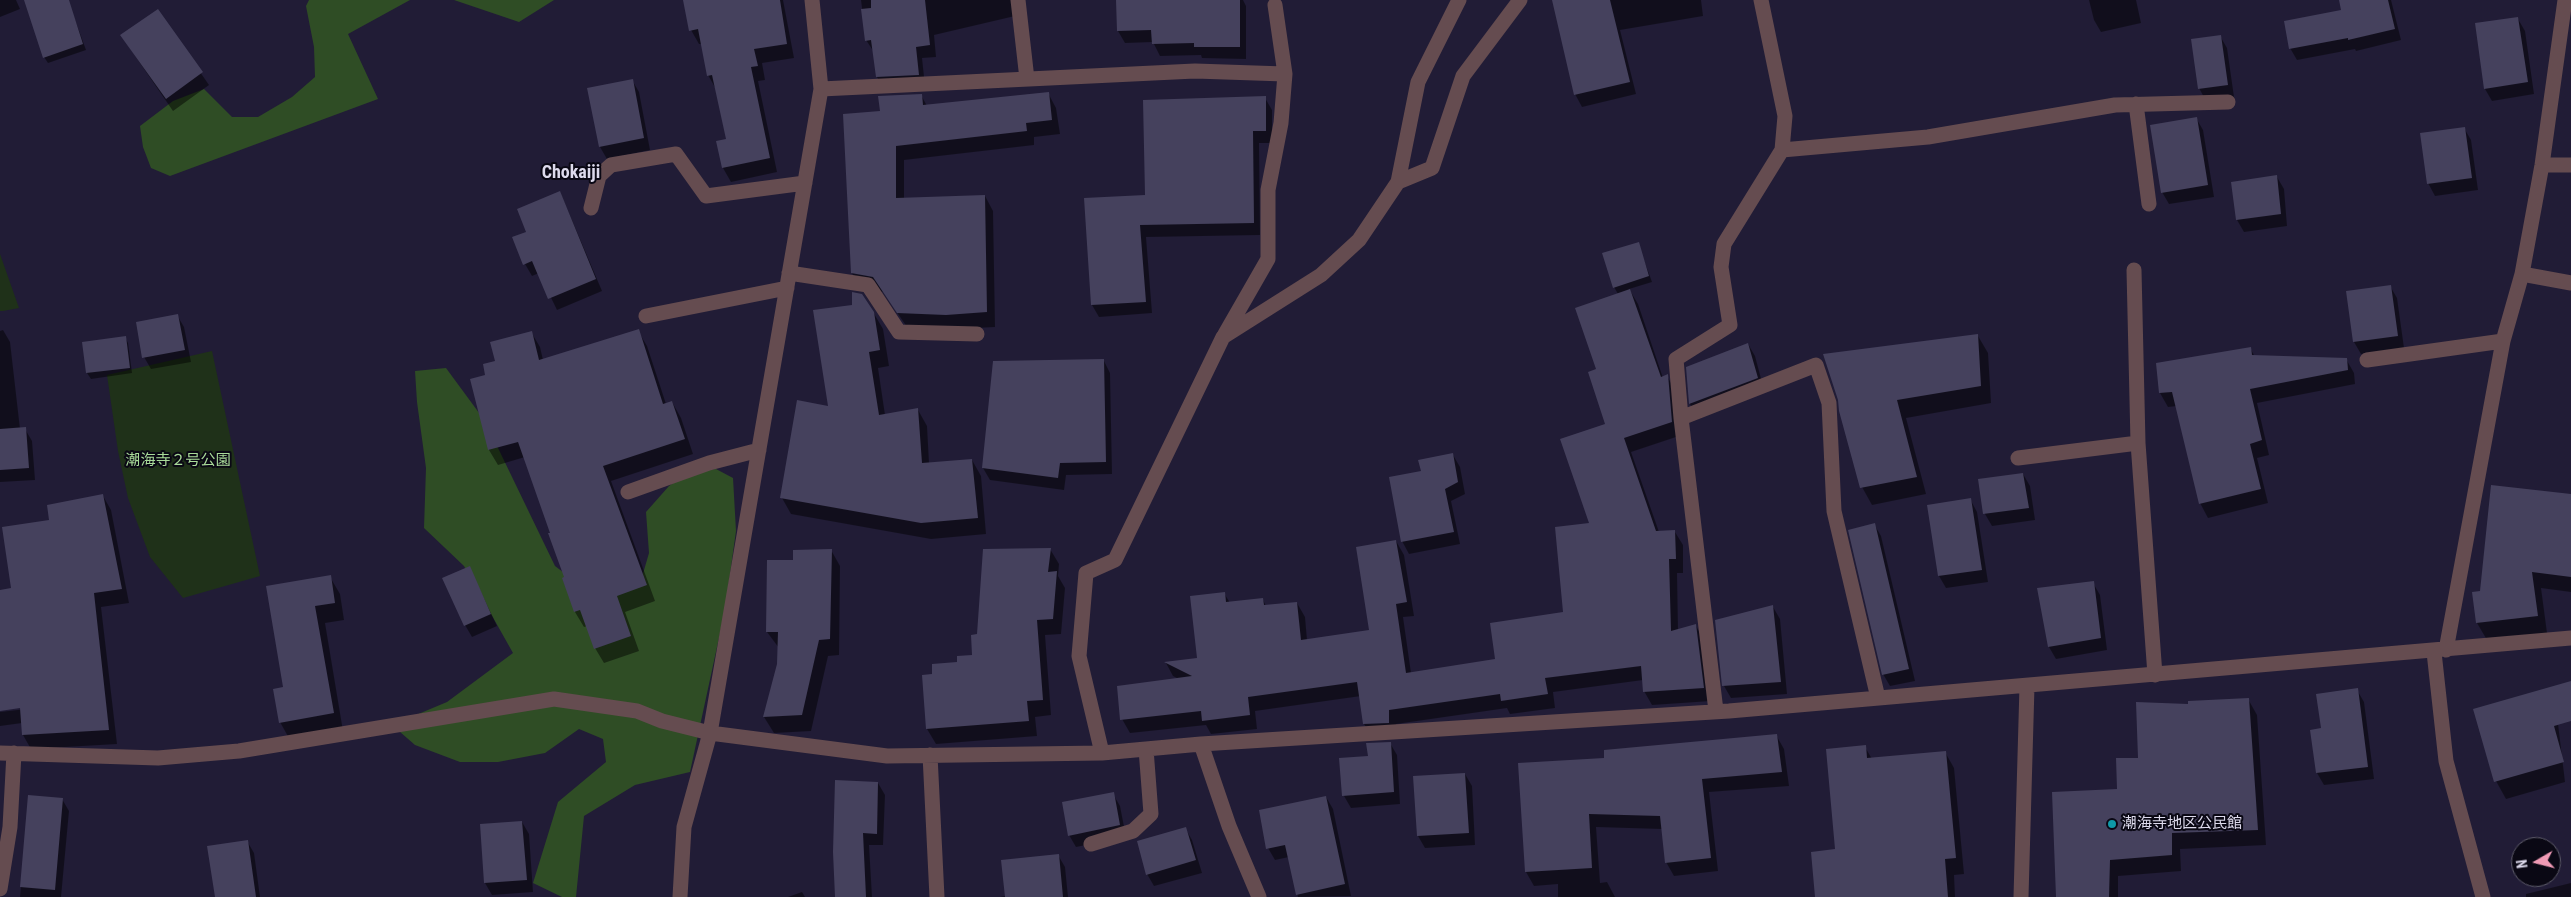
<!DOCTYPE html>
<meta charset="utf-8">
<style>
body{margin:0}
#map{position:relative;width:2571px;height:897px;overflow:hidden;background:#211c36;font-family:"Roboto Condensed",sans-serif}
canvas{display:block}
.north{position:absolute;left:2511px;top:837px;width:50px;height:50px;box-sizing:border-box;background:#0a0814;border:1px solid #5e5c6a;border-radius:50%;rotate:262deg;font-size:14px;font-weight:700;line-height:20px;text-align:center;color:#dddaec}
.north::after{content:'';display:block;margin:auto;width:18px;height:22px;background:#f09ab5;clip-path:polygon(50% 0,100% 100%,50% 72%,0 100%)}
</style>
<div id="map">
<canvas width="2571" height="897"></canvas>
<div class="north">N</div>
</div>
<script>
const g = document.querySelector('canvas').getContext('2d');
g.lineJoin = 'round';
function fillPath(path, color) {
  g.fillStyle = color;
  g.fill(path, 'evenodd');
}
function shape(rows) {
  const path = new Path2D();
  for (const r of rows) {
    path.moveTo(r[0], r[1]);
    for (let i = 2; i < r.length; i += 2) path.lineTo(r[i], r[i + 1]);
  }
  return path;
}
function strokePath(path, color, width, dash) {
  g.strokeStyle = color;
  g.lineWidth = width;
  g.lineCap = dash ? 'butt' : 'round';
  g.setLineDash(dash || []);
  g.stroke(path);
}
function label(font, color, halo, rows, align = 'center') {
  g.font = font + ' "Roboto Condensed","Noto Sans JP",sans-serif';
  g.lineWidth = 4;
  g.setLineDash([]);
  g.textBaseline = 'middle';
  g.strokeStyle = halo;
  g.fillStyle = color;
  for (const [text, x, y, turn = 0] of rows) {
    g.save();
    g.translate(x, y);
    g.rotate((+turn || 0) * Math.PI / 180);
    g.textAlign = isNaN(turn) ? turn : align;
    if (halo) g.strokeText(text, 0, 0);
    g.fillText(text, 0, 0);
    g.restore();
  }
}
const green = shape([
 [0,254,19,308,3,311,0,311],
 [212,351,260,576,183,598,150,557,128,498,118,451,107,375]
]);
const forest = shape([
 [309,0,410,0,348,34,378,99,170,176,151,168,143,147,140,126,173,101,204,89,232,117,258,117,292,97,315,77,314,47,306,6],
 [454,0,554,0,519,22],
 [446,368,485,421,555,566,584,588,642,577,649,553,646,512,669,486,688,472,716,469,733,478,736,531,725,610,690,772,635,785,584,816,576,897,562,897,533,883,558,802,606,762,603,739,579,729,545,753,498,762,460,762,415,745,392,725,447,702,513,653,464,566,424,528,426,468,417,402,415,371]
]);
const shadow = shape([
 [0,0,16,0,20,9,0,17],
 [684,0,783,0,794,58,762,63,765,80,758,81,777,172,731,182,723,168,728,140,716,89,708,75,702,44,699,44,691,30],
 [861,0,1013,0,1015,16,934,35,936,57,922,58,925,86,883,88,877,77,874,52,866,40],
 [1117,0,1243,0,1246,6,1246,59,1202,58,1201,55,1160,56,1153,42,1125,43,1118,31],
 [1572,0,1701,0,1703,16,1620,30,1636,94,1582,107,1575,94],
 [2089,0,2136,0,2141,23,2101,32,2094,20],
 [2340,0,2391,0,2401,40,2356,51,2355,49,2297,60,2290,48,2343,11],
 [157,10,209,85,173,111,129,47],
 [74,17,86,50,48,63,44,57],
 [2518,19,2525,31,2534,94,2492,101,2485,89],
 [2220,36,2227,48,2234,97,2206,101,2199,88],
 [632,80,639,92,650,150,607,159,600,147],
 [1048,93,1056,108,1060,134,1034,137,1034,145,904,160,904,199,985,196,993,211,995,327,955,329,907,327,883,292,860,287,852,273,881,112,921,95,927,106],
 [1265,98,1272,110,1272,143,1259,143,1260,235,1146,237,1152,313,1099,317,1092,305,1147,196],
 [2196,118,2203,130,2214,197,2169,204,2162,192],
 [2464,128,2471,140,2478,190,2435,196,2428,183],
 [2277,177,2284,189,2287,226,2244,232,2237,220],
 [560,192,602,291,557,310,539,273,532,276,525,264,528,233],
 [1638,244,1652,282,1629,289,1638,304,1663,378,1667,376,1675,390,1679,436,1631,452,1659,532,1675,532,1683,545,1683,573,1677,573,1678,630,1696,626,1704,640,1711,701,1652,705,1644,691,1643,680,1553,692,1555,708,1510,714,1507,708,1396,724,1397,737,1373,738,1364,724,1361,696,1255,711,1257,729,1211,734,1206,725,1130,733,1122,719,1179,679,1173,676,1166,663,1198,660,1224,593,1230,603,1263,600,1266,606,1297,603,1305,617,1307,640,1370,631,1396,541,1404,555,1414,616,1403,617,1411,673,1497,661,1564,613,1591,524,1607,425,1598,370,1618,294,1614,287],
 [2390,286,2397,298,2404,348,2361,354,2354,342],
 [873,312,883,329,889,366,878,368,885,415,918,410,927,426,929,463,972,460,981,476,986,534,931,539,791,514,782,498,829,407],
 [177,315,184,327,191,362,151,369,144,357],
 [3,330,10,342,20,429,25,429,32,441,35,480,0,482,0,331],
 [638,331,647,346,666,404,672,402,681,418,693,454,611,481,655,601,625,612,639,651,604,663,595,648,587,626,584,627,575,612,563,579,566,578,552,533,525,457,498,465,489,450,487,376,497,361,531,332,540,347,543,360],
 [1978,336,1988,353,1991,403,1906,418,1926,494,1872,505,1862,487,1840,410],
 [125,337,128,343,132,373,91,379,87,373,83,343],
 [1748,344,1755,356,1764,390,1697,416,1690,404,1687,368],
 [2250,348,2255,357,2346,359,2354,373,2355,384,2257,403,2269,455,2257,458,2268,503,2208,518,2200,503,2177,406,2168,407,2160,393],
 [1104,361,1110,373,1112,474,1066,475,1064,490,990,480,983,468],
 [1453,455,1460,467,1465,494,1451,501,1460,544,1409,554,1402,541,1422,472],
 [2023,474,2030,486,2035,520,1992,526,1985,514,1980,480],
 [2571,495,2571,592,2541,588,2547,633,2487,640,2477,623,2481,592],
 [103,496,111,510,129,603,101,607,117,744,31,749,23,735,22,723,0,726,0,712,26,709,26,706,0,710,0,591,13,589,50,521],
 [1970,499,1977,512,1988,582,1946,588,1939,576,1928,506],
 [1874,524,1881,536,1915,681,1890,686,1883,674],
 [1050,549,1059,564,1058,576,1065,588,1061,634,1045,635,1051,715,1035,717,1037,736,936,744,927,729,934,675,973,656,978,636],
 [831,550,840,566,839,655,828,656,811,731,774,733,764,717,779,664,779,648,767,632],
 [469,567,497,626,472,637,465,625],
 [330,577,340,594,344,620,325,623,343,731,290,740,280,722,285,688,268,587],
 [2093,583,2100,595,2107,650,2056,659,2049,647,2039,590],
 [1773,607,1780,619,1787,694,1731,698,1724,686],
 [2357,690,2364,702,2374,779,2324,785,2317,773,2312,731,2323,729],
 [2248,699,2257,715,2266,845,2180,849,2181,871,2118,876,2118,897,2057,897,2118,790,2140,759,2189,705],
 [2556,707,2565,782,2506,799,2496,781],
 [1776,735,1784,749,1789,786,1709,792,1718,871,1674,876,1666,862,1662,829,1596,827,1600,883,1607,882,1615,897,1558,897,1558,884,1534,886,1526,872,1606,759],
 [1390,743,1397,755,1400,804,1351,808,1344,796],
 [1865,747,1872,759,1945,752,1954,768,1964,874,1954,875,1955,897,1817,897,1836,851],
 [1465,774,1472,786,1475,845,1425,848,1418,836],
 [878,783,885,795,883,845,869,845,872,897,836,897],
 [1113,794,1120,806,1126,837,1076,847,1069,835],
 [29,796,62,799,69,811,61,897,20,897],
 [1326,797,1333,809,1351,896,1298,897,1289,857,1275,860,1268,848],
 [522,822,529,834,533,892,492,895,485,883,481,825],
 [1185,828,1192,840,1202,873,1154,886,1147,874],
 [247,841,254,853,260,897,216,897],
 [1058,855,1065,867,1068,897,1000,897,1006,896],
 [2571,883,2571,897,2526,897,2526,894],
 [802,892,805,897,788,897]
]);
const building = shape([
 [24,0,69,0,83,44,43,58],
 [683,0,780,0,787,44,754,49,758,66,751,67,770,158,722,168,716,141,726,139,712,75,707,76,698,29,689,31],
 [871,0,925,0,930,45,916,47,919,75,876,77,871,40,865,41,861,9,871,8],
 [1116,0,1240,0,1240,47,1194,47,1194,43,1152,44,1151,30,1117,31],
 [1552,0,1610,0,1630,82,1574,95],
 [2339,0,2388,0,2395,29,2348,40,2348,38,2289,49,2284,21,2341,10],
 [158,9,203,72,166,99,120,35],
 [2518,17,2528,82,2484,89,2475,23],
 [2221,35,2228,85,2198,89,2191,39],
 [633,79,644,138,599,147,587,88],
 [1049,92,1052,120,1026,123,1027,131,896,146,896,198,985,195,987,312,946,315,897,313,873,277,851,273,843,114,880,111,878,96,922,94,923,105],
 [1266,96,1266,131,1253,131,1254,223,1140,225,1146,302,1091,305,1084,198,1145,195,1143,100],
 [2197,117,2208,185,2161,193,2150,125],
 [2465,127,2472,178,2427,184,2420,133],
 [2277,175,2281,214,2236,220,2231,182],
 [560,191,596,279,548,299,532,261,523,265,512,237,526,232,517,209],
 [1639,242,1649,276,1613,288,1602,253],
 [2391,285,2398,336,2353,342,2346,291],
 [1630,289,1661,377,1668,374,1672,422,1624,438,1656,531,1675,530,1676,559,1669,559,1671,631,1696,624,1704,688,1643,692,1641,666,1545,678,1548,694,1501,701,1500,694,1389,710,1389,723,1363,724,1357,682,1248,697,1250,715,1202,721,1201,711,1120,720,1117,686,1192,676,1164,662,1197,658,1190,596,1225,592,1226,602,1263,598,1264,605,1297,602,1301,640,1369,630,1356,547,1396,540,1407,602,1396,604,1406,673,1495,659,1490,623,1563,612,1555,527,1589,523,1560,439,1605,424,1588,372,1596,369,1575,308],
 [852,292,862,294,874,312,880,350,869,352,879,415,918,408,922,463,972,459,978,518,921,523,780,498,797,400,828,406,813,310,852,305],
 [178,314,185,350,142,358,136,322],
 [639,329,663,404,672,401,685,439,603,466,647,585,617,596,631,636,594,649,580,610,574,612,562,578,564,577,548,533,550,533,518,442,488,450,470,379,485,375,483,364,495,361,490,342,532,331,539,360],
 [1978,334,1981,386,1897,400,1917,477,1860,488,1839,411,1838,400,1823,354],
 [126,336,130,368,86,373,82,342],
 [1748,343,1758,378,1689,404,1686,367],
 [2251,347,2252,355,2347,358,2348,370,2250,389,2262,440,2250,444,2261,489,2199,504,2172,392,2159,393,2156,363],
 [1104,359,1106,462,1060,463,1058,478,982,468,993,361],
 [26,427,29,468,0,470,0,429],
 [1453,453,1458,482,1445,489,1454,532,1401,542,1389,477,1421,471,1418,460],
 [2023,473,2029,508,1983,514,1978,479],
 [2491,485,2571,494,2571,577,2532,572,2538,616,2476,623,2472,592,2480,591],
 [103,494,122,589,94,593,109,730,22,735,20,708,0,711,0,590,11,588,2,527,49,520,47,505],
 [1971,498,1982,570,1938,576,1927,505],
 [1875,523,1909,669,1882,675,1848,530],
 [1051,548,1048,572,1057,571,1053,619,1037,620,1043,700,1027,701,1029,721,926,729,922,675,932,674,932,664,957,662,957,656,972,655,971,635,977,634,983,549],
 [832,549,830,639,819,640,802,715,763,717,777,664,778,632,766,632,767,560,793,560,793,550],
 [470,566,491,614,464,626,442,578],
 [331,575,335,603,315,606,334,713,279,723,273,689,283,687,266,586],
 [2094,581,2101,638,2048,647,2037,588],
 [1773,605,1781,682,1722,686,1715,620],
 [2571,681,2571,721,2554,726,2564,762,2494,782,2473,709],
 [2358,688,2368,767,2316,773,2310,730,2321,728,2316,694],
 [2249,698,2258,830,2172,833,2172,855,2110,860,2109,897,2056,897,2052,792,2117,789,2116,758,2138,758,2136,702,2188,704,2188,701],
 [1777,734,1782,772,1702,779,1711,858,1665,863,1660,816,1589,814,1592,868,1525,872,1518,763,1604,758,1604,750],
 [1391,742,1394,792,1342,796,1339,758,1368,756,1366,743],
 [1866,745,1867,758,1946,751,1956,858,1945,859,1948,897,1815,897,1811,852,1835,849,1826,749],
 [1465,773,1469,833,1417,836,1413,776],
 [835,780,878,782,877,834,863,833,866,897,835,897,833,852],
 [1114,792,1120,825,1068,836,1062,802],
 [28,795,63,798,55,890,20,887],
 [1326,796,1345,884,1296,895,1285,845,1266,849,1259,810],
 [522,821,527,880,484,883,480,824],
 [1186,827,1196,860,1146,875,1137,841],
 [248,840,256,897,215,897,207,846],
 [1059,854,1063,897,1005,897,1001,860]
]);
const minor = shape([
 [1018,0,1027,79],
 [1275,5,1285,74],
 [821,89,1195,71,1285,74,1281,123,1268,190,1268,259,1225,334],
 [2136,104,2149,204],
 [1782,150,1928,137,2115,105,2228,102],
 [2542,165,2571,165],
 [1398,182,1432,168,1463,76,1520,0],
 [591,208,599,176,611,165,676,154,706,196,805,183],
 [2134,270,2138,443,2155,675],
 [789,273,868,285,899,332,977,334],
 [2522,274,2571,283],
 [646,316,787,288],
 [2367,360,2503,341],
 [1681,418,1816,365,1829,403,1834,511,1878,698],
 [2018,458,2138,443],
 [628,492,709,463,759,450],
 [2446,650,2503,341,2522,274,2542,165,2565,0],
 [2434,652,2446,761,2483,897],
 [1716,711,1681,418,1676,359,1730,325,1721,267,1724,244,1782,150,1785,116,1761,0],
 [1201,744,1229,826,1259,897],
 [0,753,158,758,239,751,554,699,637,711,662,721,710,733,887,756,1102,753,1201,744,1729,711,2571,638],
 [1102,753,1079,656,1086,573,1115,560,1223,337,1321,275,1359,240,1398,182,1418,82,1459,0],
 [930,755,937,897],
 [1091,844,1133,831,1151,814,1146,749],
 [0,889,10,827,14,753],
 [680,897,684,827,710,733,821,89,812,0],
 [2021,897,2027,686]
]);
const markers = [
 [2112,824,5,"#0f9aa8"]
];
const parkNames = [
 ["潮海寺２号公園",178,461]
];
const poiNames = [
 ["潮海寺地区公民館",2122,824]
];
const quarterNames = [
 ["Chokaiji",571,173]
];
fillPath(green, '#1f3119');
fillPath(forest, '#2f4d25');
fillPath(shadow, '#0007');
fillPath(building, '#45415d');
strokePath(minor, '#654c50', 15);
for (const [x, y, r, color] of markers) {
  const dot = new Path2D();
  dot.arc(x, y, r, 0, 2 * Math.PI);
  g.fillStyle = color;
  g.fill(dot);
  strokePath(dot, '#0a0814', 2);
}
label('15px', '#a9db99', '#0a0814', parkNames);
label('15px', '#dddaec', '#0a0814', poiNames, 'left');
label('bold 18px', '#dddaec', '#0a0814', quarterNames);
</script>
